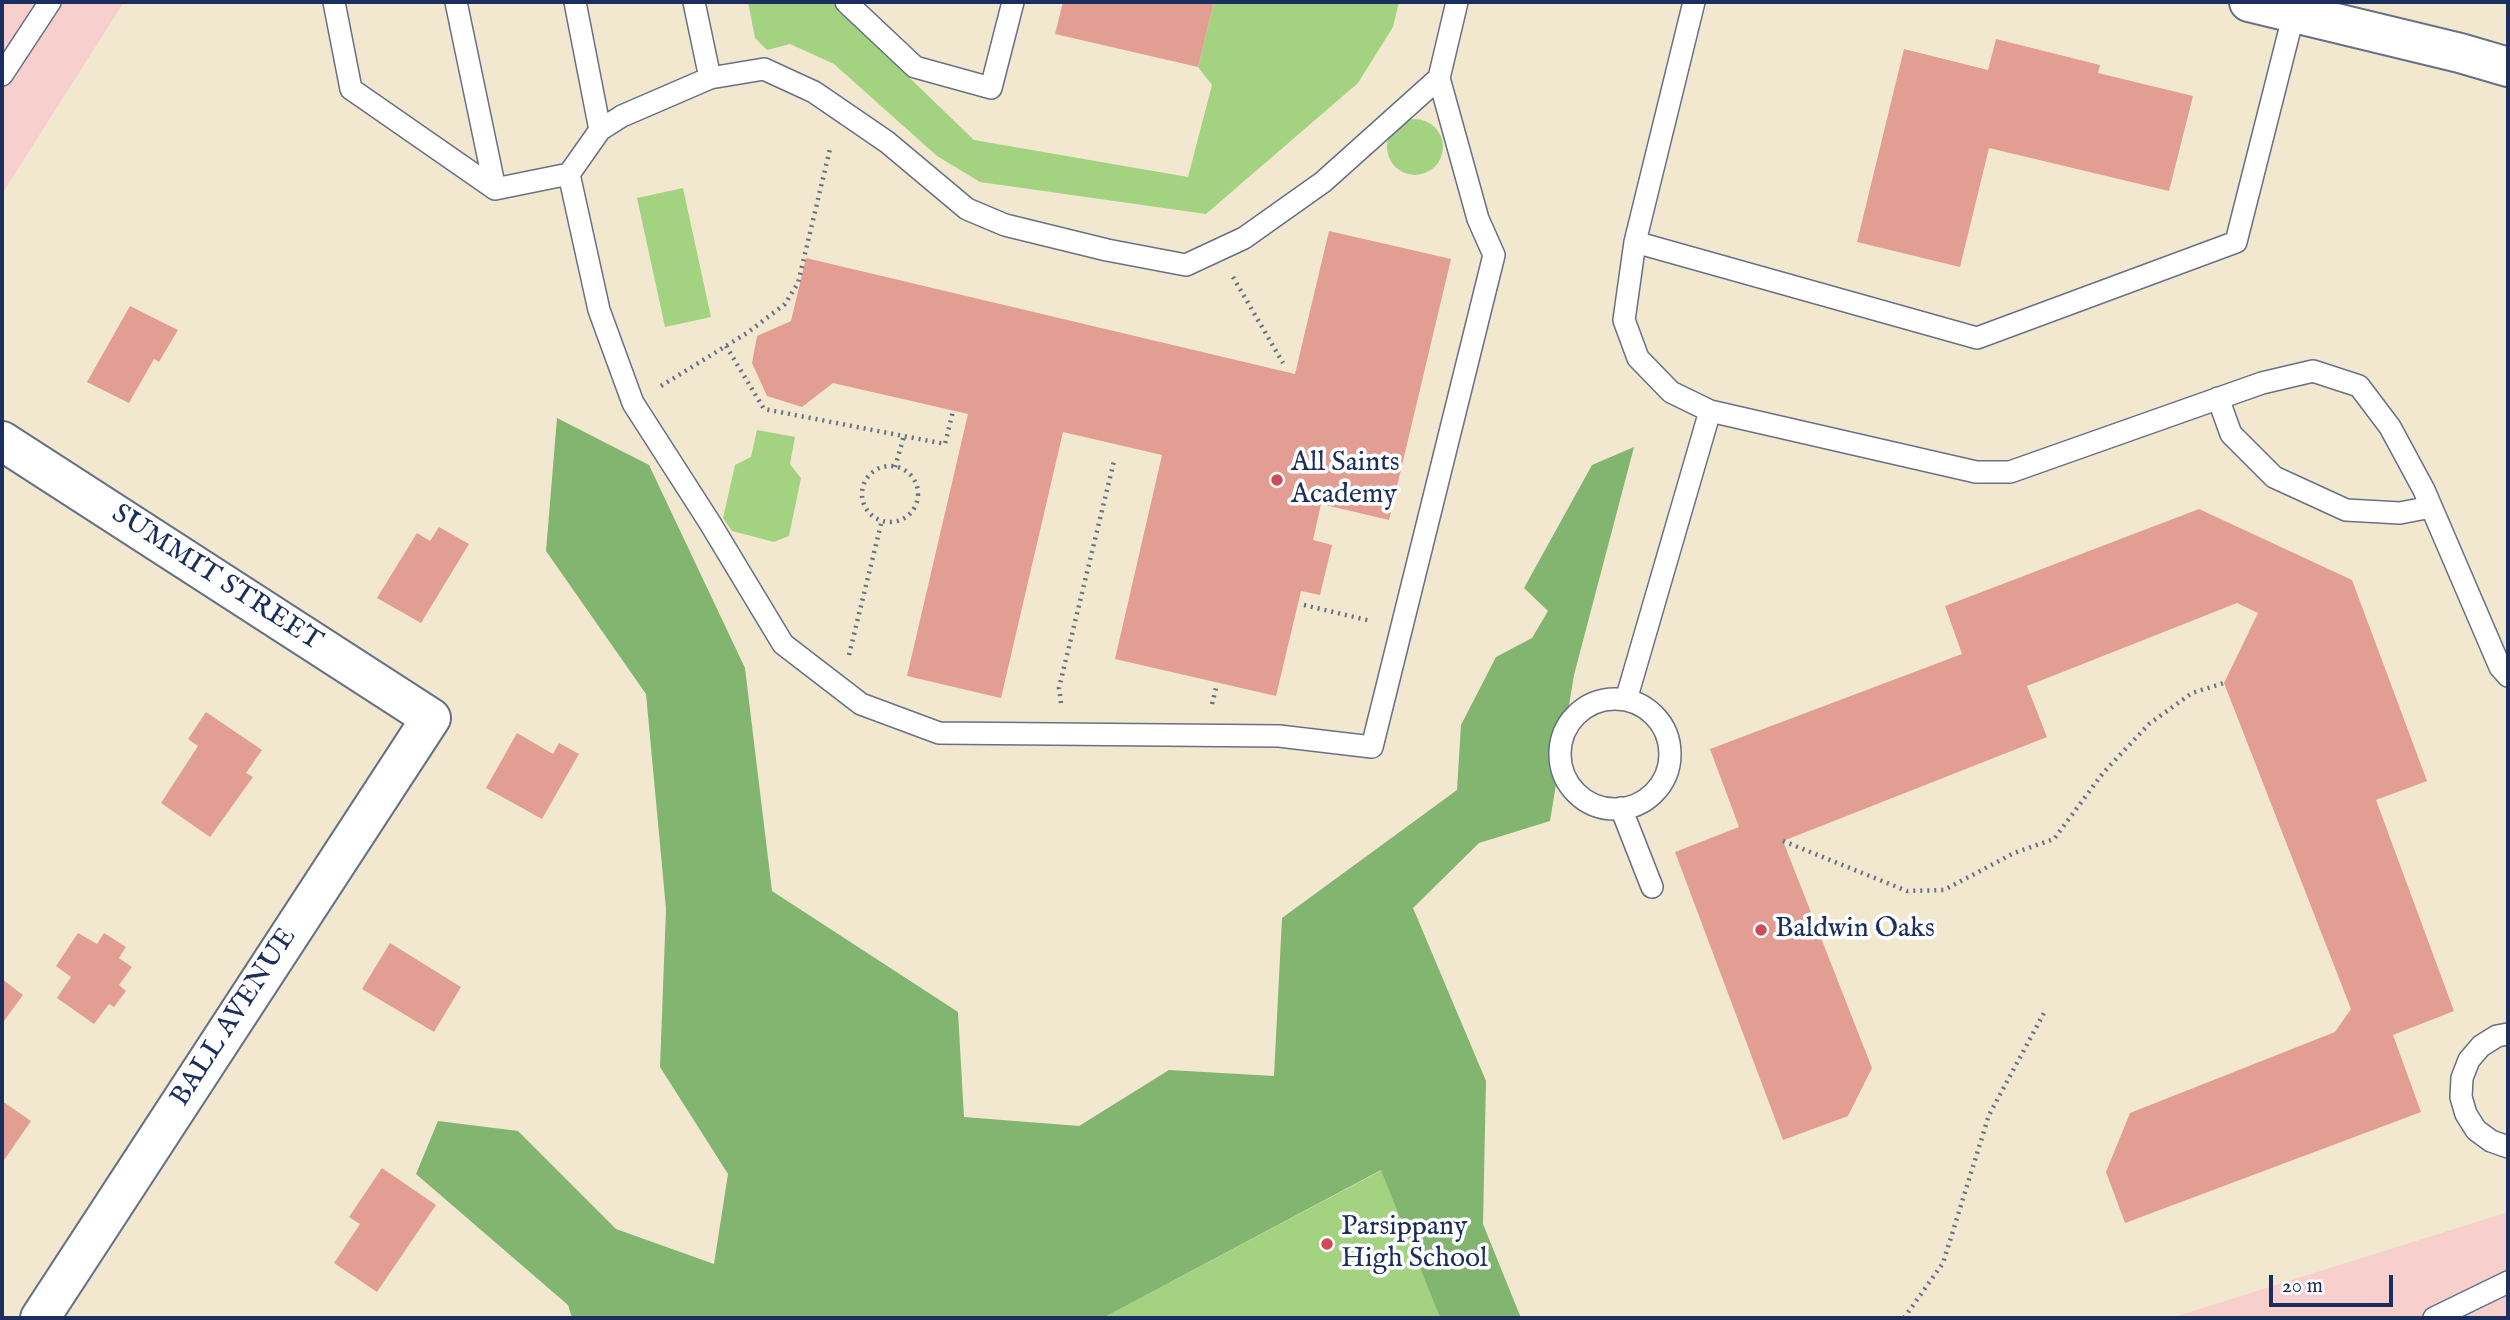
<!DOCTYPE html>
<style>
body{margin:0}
#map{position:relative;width:2510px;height:1320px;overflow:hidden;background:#f2e8d0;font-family:"IM FELL English",serif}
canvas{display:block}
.frame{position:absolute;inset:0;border:4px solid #1b2f5e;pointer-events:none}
.scale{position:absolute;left:2269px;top:1275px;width:124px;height:32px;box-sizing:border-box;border:4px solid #1b2f5e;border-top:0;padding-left:9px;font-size:21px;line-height:24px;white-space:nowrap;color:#1b2f5e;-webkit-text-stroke:5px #fff;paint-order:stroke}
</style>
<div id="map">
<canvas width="2510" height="1320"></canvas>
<div class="frame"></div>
<div class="scale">20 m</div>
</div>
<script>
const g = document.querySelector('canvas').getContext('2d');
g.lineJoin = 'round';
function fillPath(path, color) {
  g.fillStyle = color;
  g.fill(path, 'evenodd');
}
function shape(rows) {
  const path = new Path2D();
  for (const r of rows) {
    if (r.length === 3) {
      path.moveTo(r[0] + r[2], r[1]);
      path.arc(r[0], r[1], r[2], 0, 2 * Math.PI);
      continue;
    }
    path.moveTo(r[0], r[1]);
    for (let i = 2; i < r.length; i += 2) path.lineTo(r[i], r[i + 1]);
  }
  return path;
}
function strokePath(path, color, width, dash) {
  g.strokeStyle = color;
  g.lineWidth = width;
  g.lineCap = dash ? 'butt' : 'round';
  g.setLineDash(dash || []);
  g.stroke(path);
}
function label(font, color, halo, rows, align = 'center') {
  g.font = font + ' "IM FELL English",serif';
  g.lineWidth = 7;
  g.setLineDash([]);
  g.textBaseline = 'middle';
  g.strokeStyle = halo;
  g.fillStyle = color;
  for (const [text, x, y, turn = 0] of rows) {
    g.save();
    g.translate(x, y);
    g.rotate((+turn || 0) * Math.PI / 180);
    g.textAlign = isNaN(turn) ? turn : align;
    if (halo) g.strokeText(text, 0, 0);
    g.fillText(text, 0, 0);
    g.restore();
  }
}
const built = shape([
 [2,2,124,2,2,194],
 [2508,1212,2508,1318,2171,1318]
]);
const green = shape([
 [748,2,831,2,974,140,1188,177,1212,85,1198,67,1214,2,1399,2,1393,27,1358,83,1206,214,980,182,937,156,834,64,790,44,767,50,755,38],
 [1415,147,28],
 [683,188,711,317,665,327,637,198],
 [757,430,795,437,790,464,801,478,789,536,774,542,732,531,723,518,735,465,751,457],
 [1382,1170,1440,1318,1103,1318]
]);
const forest = shape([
 [557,418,649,465,745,668,772,891,958,1012,964,1117,1079,1126,1169,1070,1274,1076,1282,918,1457,790,1461,725,1496,657,1532,638,1548,611,1524,588,1592,465,1634,447,1574,675,1550,821,1479,843,1413,908,1486,1081,1483,1224,1521,1318,1440,1318,1381,1170,1103,1318,572,1318,568,1305,416,1174,438,1121,518,1131,616,1229,714,1264,728,1174,660,1067,666,909,646,694,546,551]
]);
const building = shape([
 [1063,2,1214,2,1198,67,1055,34],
 [1996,39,2100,65,2098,73,2193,96,2169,191,1989,148,1960,267,1857,242,1904,49,1988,70],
 [1329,231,1451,259,1389,520,1321,504,1313,540,1332,545,1320,595,1301,591,1276,696,1115,659,1162,455,1063,432,1001,698,907,676,968,414,833,383,802,407,767,396,752,363,757,336,791,321,806,258,1295,374],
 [130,306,178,330,159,362,154,359,129,403,87,382],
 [2199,509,2352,580,2427,781,2376,800,2454,1011,2393,1035,2421,1112,2125,1223,2106,1172,2130,1113,2335,1032,2351,1009,2224,683,2258,613,2237,603,2027,686,2047,737,1783,841,1872,1068,1848,1116,1783,1140,1675,852,1739,827,1710,749,1962,654,1945,606],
 [439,527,469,544,421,623,377,598,417,533,430,541],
 [206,712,262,750,246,773,253,777,210,837,161,803,198,746,188,739],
 [517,733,553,754,559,743,579,754,542,819,486,788],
 [78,933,97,944,104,933,126,947,119,958,132,967,119,985,126,991,114,1007,109,1004,94,1024,57,998,71,977,56,966],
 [390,943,461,987,434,1032,362,989],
 [2,979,23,995,4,1021,2,1020],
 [2,1101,31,1121,2,1163],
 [382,1168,436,1205,377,1292,334,1263,360,1224,349,1217]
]);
const path = shape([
 [1233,277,1283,363],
 [726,346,764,409,945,444,953,411],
 [661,386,747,333,785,304,798,283,830,149],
 [890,494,28],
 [895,467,904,436],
 [1304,605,1371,621],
 [849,655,882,520],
 [1061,703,1059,688,1114,461],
 [1212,704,1216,688],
 [1783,841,1907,891,1944,890,2014,853,2054,839,2103,773,2149,724,2192,693,2224,683],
 [1904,1318,1943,1263,1989,1115,2045,1011]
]);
const service = shape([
 [334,2,351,89,495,189,569,174,600,130,622,116,710,78,764,69,814,92,887,142,967,209,1005,225,1107,250,1186,265,1244,238,1323,182,1439,78],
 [456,2,495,189],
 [575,2,600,130],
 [694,2,710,78],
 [846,2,915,67,991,88,1013,2],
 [1694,2,1635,242,1624,320,1638,358,1671,392,1710,411,1976,472,2010,472,2262,383,2313,371,2359,386,2390,427,2424,490,2500,667,2508,676],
 [2,75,50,2],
 [569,174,599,310,633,403,710,523,783,644,861,704,939,733,1279,736,1372,747,1494,255,1478,219,1439,78,1457,2],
 [1635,242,1977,338,2236,242,2294,13],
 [2218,398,2231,434,2274,477,2346,510,2400,513,2431,507],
 [1615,754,55],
 [1626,700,1710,411],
 [1621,808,1652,887],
 [2508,1034,2497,1036,2481,1046,2469,1060,2462,1078,2461,1097,2466,1114,2476,1130,2491,1141,2508,1147],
 [2434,1318,2508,1282]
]);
const minor = shape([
 [2,441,431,718,40,1318]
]);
const tertiary = shape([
 [2249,2,2460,53,2508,67]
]);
const markers = [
 [1277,480,7,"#d1495b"],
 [1761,930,7,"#d1495b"],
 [1327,1244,7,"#d1495b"]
];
const poiNames = [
 ["All Saints",1291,464],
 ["Academy",1291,496],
 ["Baldwin Oaks",1775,930],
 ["Parsippany",1341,1228],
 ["High School",1341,1260]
];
const streetNames = [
 ["SUMMIT STREET",216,579,33],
 ["BALL AVENUE",235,1018,-57]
];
fillPath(built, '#f7d0cd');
fillPath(green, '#a3d381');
fillPath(forest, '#82b56f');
fillPath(building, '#e39e94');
strokePath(service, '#667086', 24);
strokePath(minor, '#667086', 42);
strokePath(tertiary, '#667086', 42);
strokePath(path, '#667086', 4.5, [2, 5]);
strokePath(service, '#fff', 21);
strokePath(minor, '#fff', 38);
strokePath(tertiary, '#fff', 38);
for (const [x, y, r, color] of markers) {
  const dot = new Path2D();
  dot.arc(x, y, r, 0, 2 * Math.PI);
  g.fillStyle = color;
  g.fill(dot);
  strokePath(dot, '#fff', 2.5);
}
label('28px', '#1b2f5e', '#fff', poiNames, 'left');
label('28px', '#1b2f5e', '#fff', streetNames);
</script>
